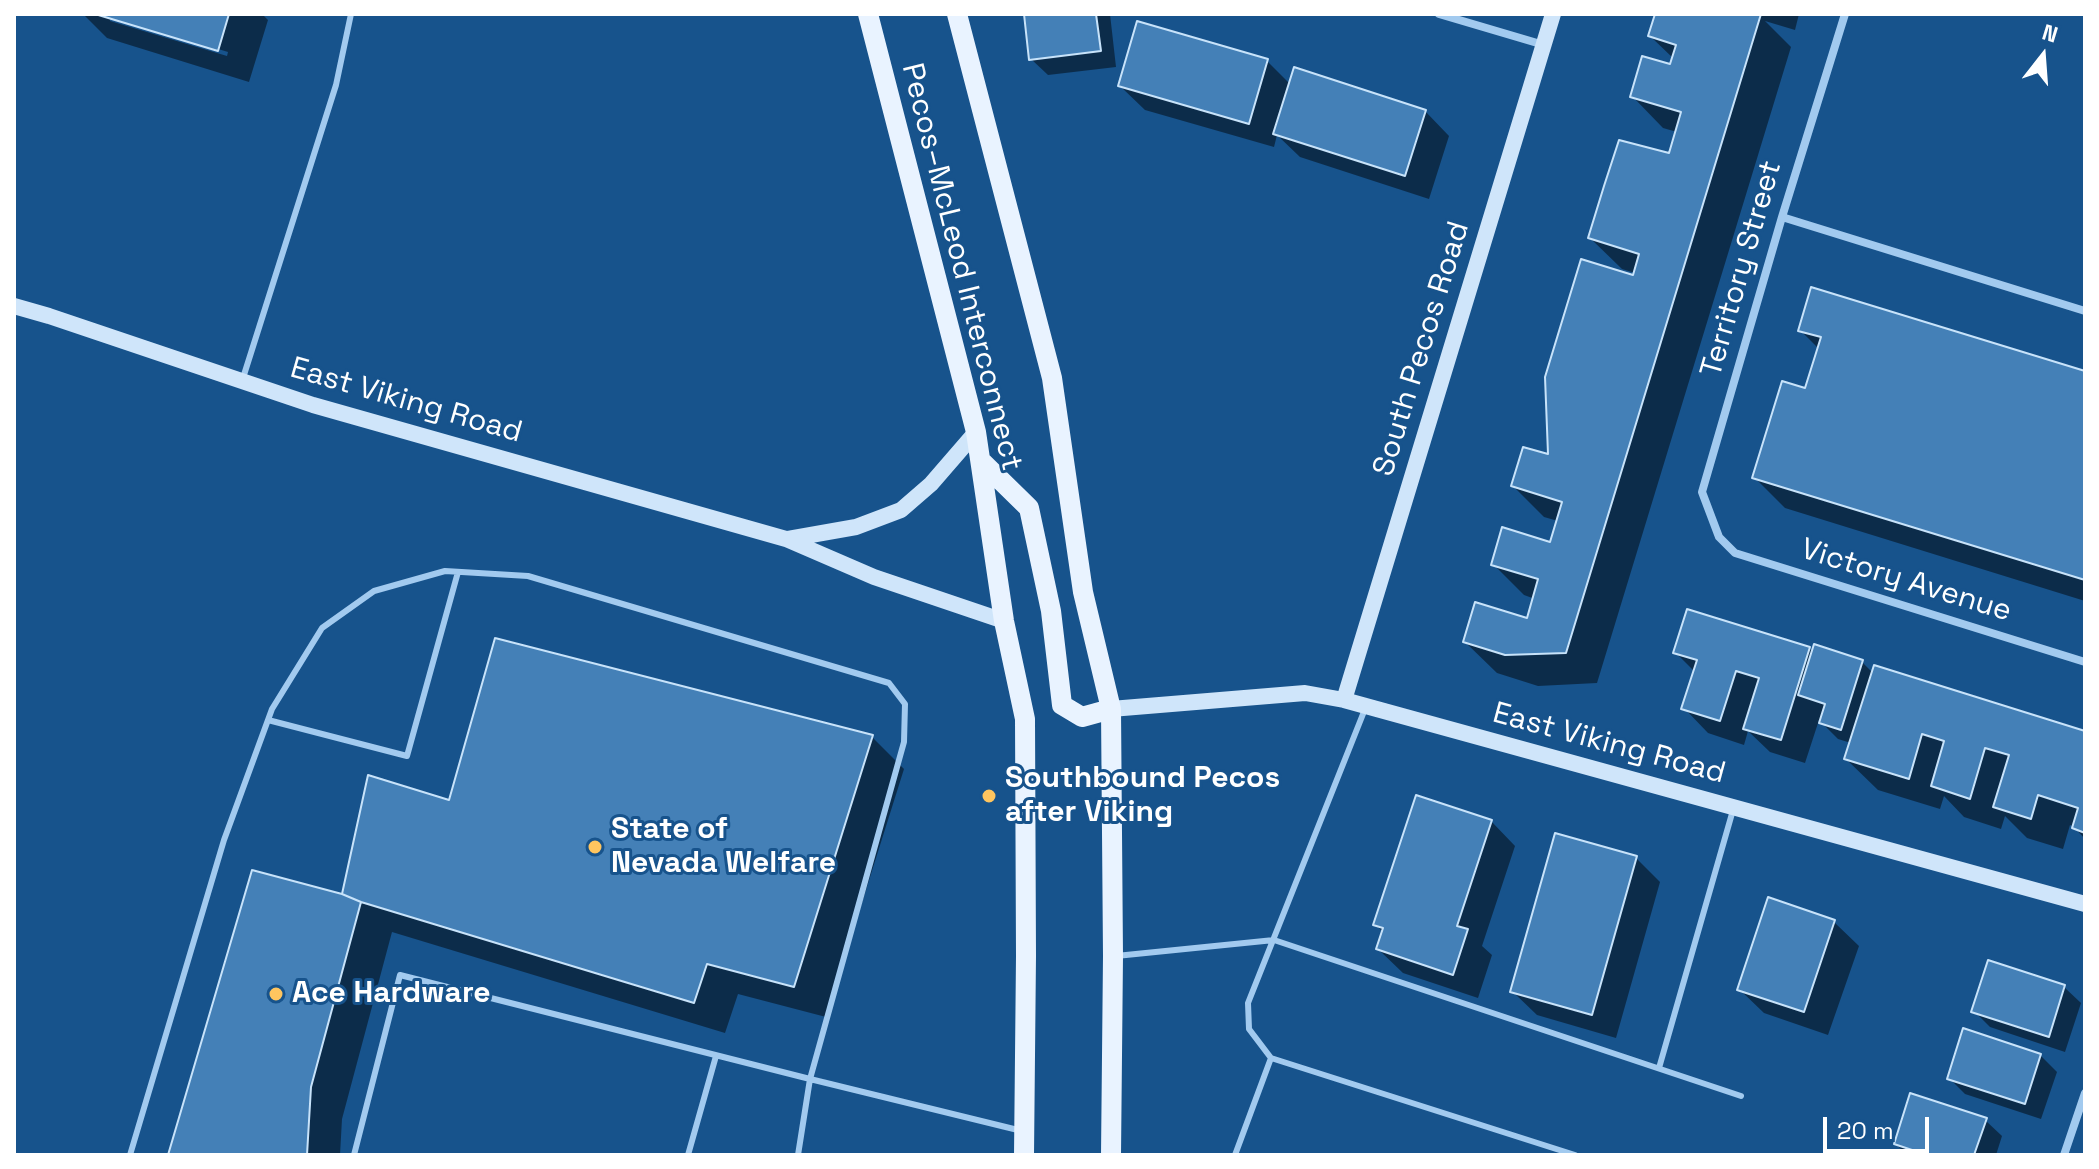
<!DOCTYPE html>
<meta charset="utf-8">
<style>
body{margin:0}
#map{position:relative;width:2099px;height:1169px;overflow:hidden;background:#17538c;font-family:"Space Grotesk",sans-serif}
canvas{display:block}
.frame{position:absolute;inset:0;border:16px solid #fff;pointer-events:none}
.north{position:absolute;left:2003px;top:16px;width:80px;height:80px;-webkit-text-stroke:6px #17538c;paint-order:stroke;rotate:17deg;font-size:22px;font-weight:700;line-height:32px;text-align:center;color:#fff}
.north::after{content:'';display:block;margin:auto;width:28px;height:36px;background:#fff;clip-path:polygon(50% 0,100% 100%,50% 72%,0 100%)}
.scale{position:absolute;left:1823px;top:1117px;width:106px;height:36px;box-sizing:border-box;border:4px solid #fff;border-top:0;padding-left:10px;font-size:24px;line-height:28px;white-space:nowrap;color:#fff;-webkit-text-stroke:6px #17538c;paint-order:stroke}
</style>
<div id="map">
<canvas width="2099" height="1169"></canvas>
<div class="frame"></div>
<div class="north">N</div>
<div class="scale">20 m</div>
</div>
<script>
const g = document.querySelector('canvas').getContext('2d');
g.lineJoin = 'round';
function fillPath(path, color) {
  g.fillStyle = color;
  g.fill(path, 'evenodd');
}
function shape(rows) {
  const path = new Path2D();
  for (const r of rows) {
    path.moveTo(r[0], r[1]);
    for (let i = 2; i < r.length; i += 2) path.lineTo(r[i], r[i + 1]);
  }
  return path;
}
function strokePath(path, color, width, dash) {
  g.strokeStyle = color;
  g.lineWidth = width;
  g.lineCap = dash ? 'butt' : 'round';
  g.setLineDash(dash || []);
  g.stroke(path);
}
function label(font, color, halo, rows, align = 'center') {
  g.font = font + ' "Space Grotesk",sans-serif';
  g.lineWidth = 6;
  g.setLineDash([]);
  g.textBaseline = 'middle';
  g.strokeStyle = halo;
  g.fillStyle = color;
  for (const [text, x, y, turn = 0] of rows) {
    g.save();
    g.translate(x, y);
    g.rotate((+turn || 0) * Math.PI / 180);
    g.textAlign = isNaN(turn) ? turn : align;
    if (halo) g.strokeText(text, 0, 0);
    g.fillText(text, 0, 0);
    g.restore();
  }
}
const shadow = shape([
 [83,14,262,14,268,20,249,82,107,38],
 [110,16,228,52,227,56,110,21],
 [1026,14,1110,14,1116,67,1048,75,1031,59],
 [1657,14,1799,14,1795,30,1765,21,1791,47,1597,683,1538,686,1497,673,1465,642,1528,620,1535,599,1524,595,1493,564,1551,544,1558,521,1544,517,1513,486,1550,457,1634,277,1635,273,1622,269,1590,238,1670,155,1677,132,1663,128,1632,96,1671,67,1674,59,1650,36],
 [1267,61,1291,85,1425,111,1449,136,1429,199,1300,157,1277,135,1274,147,1145,110,1120,86],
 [1800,330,2085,373,2085,601,1785,508,1754,477,1806,391,1819,349],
 [496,641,872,737,904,769,826,1017,738,994,725,1033,392,932,342,1119,340,1155,170,1155,343,897,451,802],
 [1809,648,1814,653,1862,662,1873,673,2085,733,2085,839,2074,827,2070,825,2063,849,2027,838,2005,816,2001,829,1964,817,1944,796,1940,809,1878,790,1846,759,1851,743,1838,739,1819,720,1805,763,1770,752,1748,731,1744,745,1708,733,1684,708,1695,672,1675,652],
 [1491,821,1515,846,1482,946,1492,955,1478,998,1403,973,1378,949,1384,933,1376,925],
 [1636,858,1660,882,1616,1038,1537,1015,1512,991],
 [1834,922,1859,946,1828,1035,1764,1013,1739,989],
 [2064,987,2081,1003,2065,1052,1990,1027,1974,1011],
 [2040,1055,2057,1072,2041,1119,1965,1094,1949,1078],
 [1985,1120,2002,1136,1996,1155,1907,1155,1896,1144]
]);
const building = shape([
 [95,14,229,14,218,51,95,14],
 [1024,14,1096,14,1101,51,1029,60,1024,14],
 [1655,14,1761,14,1566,653,1505,655,1463,642,1475,602,1527,618,1538,579,1491,565,1502,527,1550,542,1562,502,1511,486,1523,447,1548,454,1545,377,1581,259,1633,275,1639,254,1588,238,1604,186,1619,140,1669,153,1681,112,1630,97,1642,56,1670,64,1676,45,1648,36,1655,14],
 [1137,21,1268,59,1249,124,1118,86,1137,21],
 [1294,67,1426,110,1405,176,1273,134,1294,67],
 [1811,287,2085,371,2085,580,1752,478,1782,381,1805,388,1821,337,1798,331,1811,287],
 [1687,609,1810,647,1781,740,1743,729,1759,678,1736,671,1720,721,1681,709,1697,660,1673,653,1687,609],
 [495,638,873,735,794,987,707,964,694,1003,361,902,342,894,368,775,449,800,495,638],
 [1814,644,1863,660,1841,730,1819,723,1825,704,1798,695,1814,644],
 [1874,665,2085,731,2085,833,2072,828,2078,808,2038,795,2031,819,1993,807,2009,755,1985,748,1970,799,1931,786,1944,741,1922,734,1909,779,1844,759,1874,665],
 [1416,795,1492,820,1457,926,1468,929,1453,975,1376,949,1383,928,1373,925,1416,795],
 [1555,833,1637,856,1592,1015,1510,992,1555,833],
 [252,870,342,894,361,902,311,1087,307,1155,168,1155,252,870],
 [1768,897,1835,920,1804,1012,1737,990,1768,897],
 [1988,960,2065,985,2049,1037,1971,1012,1988,960],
 [1963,1028,2041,1054,2025,1104,1947,1079,1963,1028],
 [1910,1093,1987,1118,1974,1155,1927,1155,1894,1144,1910,1093]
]);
const lane = shape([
 [243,378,336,85,351,14],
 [1365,709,1248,1003,1249,1029,1271,1058,1575,1155],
 [268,720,407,756,458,572],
 [1116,956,1274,940,1741,1096],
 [1659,1068,1733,810],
 [130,1155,224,840,272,709,322,628,374,591,445,571,528,576,889,683,905,704,904,742,810,1079,798,1155],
 [354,1155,400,975,810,1079,1022,1131],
 [688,1155,716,1056],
 [1235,1155,1271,1058]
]);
const street = shape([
 [1439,14,1544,45],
 [1845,14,1782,217,1702,492,1719,537,1735,553,2085,662],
 [1782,217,2085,311],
 [2064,1155,2085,1093]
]);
const secondary = shape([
 [14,306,49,316,313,405,786,539,874,577,1004,621],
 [788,539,856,527,901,510,931,484,976,432],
 [1344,700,1553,14],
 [1111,709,1305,693,1344,700,2085,904]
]);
const primary = shape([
 [868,14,976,432,1004,621,1025,719,1026,956,1024,1155],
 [957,14,1052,378,1083,592,1111,709,1113,956,1111,1155],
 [980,460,1029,508,1051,611,1062,705,1082,717,1111,709]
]);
const markers = [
 [989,796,8,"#ffc55f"],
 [595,847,8,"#ffc55f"],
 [276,994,8,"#ffc55f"]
];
const streetNames = [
 ["Pecos–McLeod Interconnect",961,267,76],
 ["Territory Street",1742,269,-74],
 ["South Pecos Road",1422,349,-73],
 ["East Viking Road",406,401,16],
 ["Victory Avenue",1906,581,17],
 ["East Viking Road",1609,744,15]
];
const poiNames = [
 ["Southbound Pecos",1005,779],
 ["after Viking",1005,813],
 ["State of",611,830],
 ["Nevada Welfare",611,864],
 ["Ace Hardware",292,994]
];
fillPath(shadow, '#0007');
fillPath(building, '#4480b7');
strokePath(building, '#c8e3fa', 2);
strokePath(lane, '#a2caef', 6);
strokePath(street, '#a2caef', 8);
strokePath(secondary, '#cfe5fa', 16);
strokePath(primary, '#e9f3ff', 20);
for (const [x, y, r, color] of markers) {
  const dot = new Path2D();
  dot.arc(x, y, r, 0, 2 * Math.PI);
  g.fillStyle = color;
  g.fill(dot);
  strokePath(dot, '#17538c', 3);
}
label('30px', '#fff', '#17538c', streetNames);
label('bold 30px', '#fff', '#17538c', poiNames, 'left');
</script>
